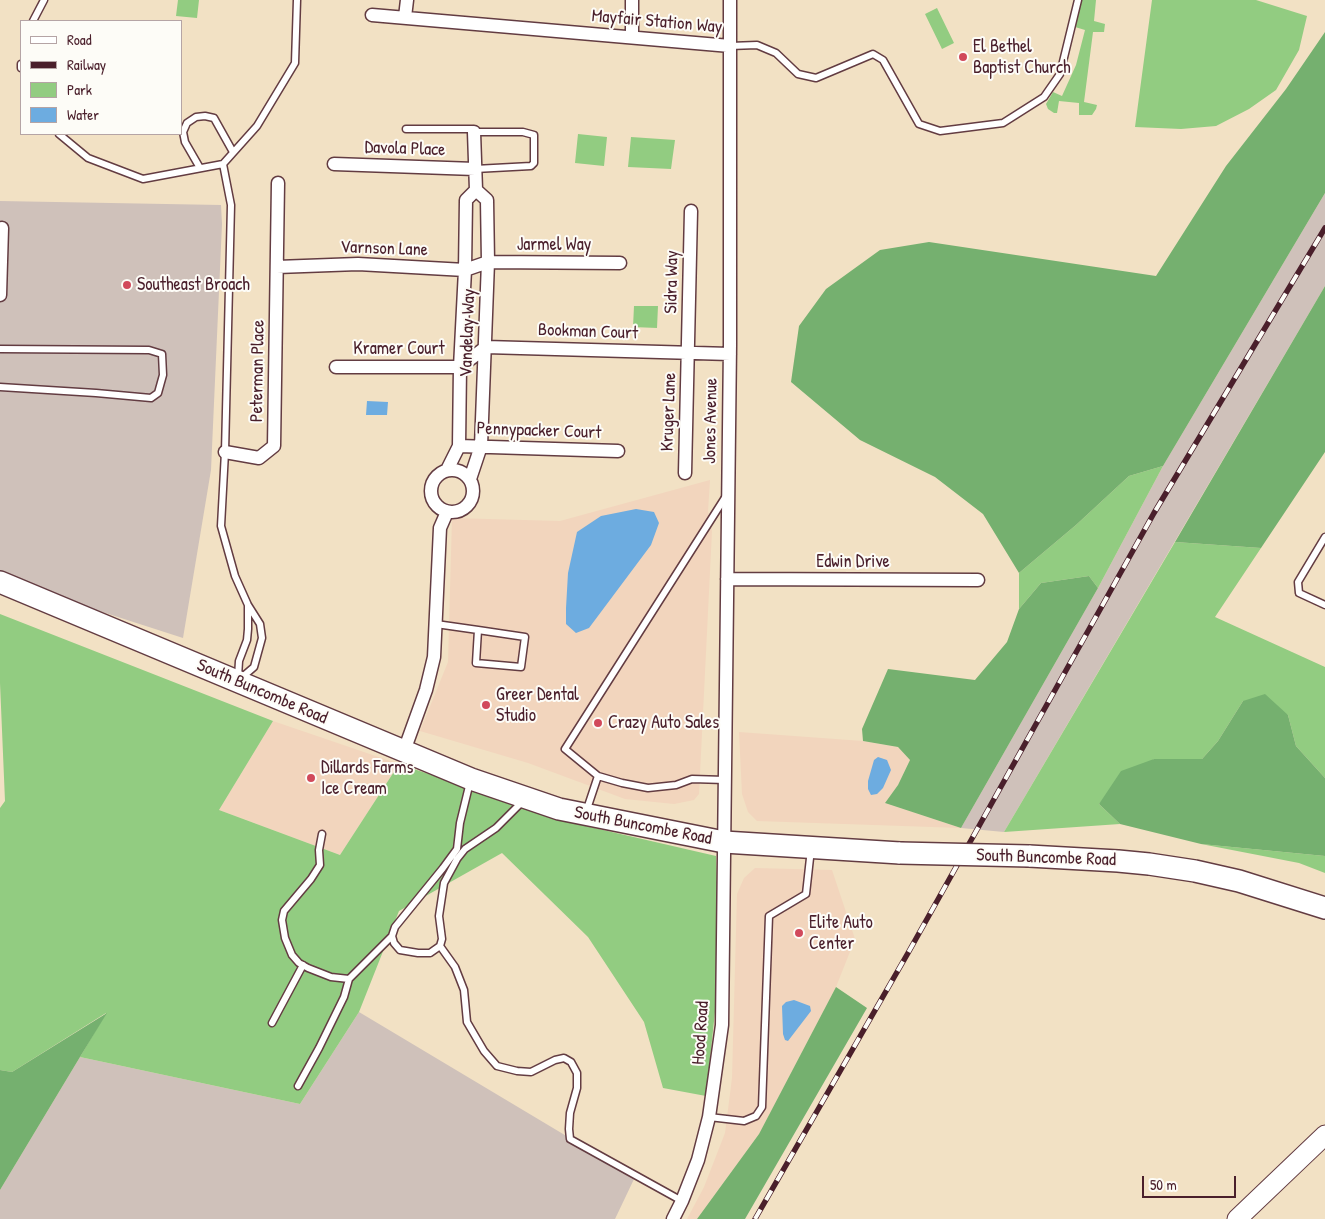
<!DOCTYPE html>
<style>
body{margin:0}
#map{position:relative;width:1325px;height:1219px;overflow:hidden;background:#f2e1c4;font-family:"Patrick Hand",sans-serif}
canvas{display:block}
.legend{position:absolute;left:20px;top:20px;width:162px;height:115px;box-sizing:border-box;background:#fdfcf7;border:1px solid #b5a4a5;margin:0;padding:6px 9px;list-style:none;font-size:15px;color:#4a1f2b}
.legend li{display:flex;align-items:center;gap:10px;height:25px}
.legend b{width:25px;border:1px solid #b5a4a5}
.scale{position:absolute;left:1142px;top:1176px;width:94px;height:22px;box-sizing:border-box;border:2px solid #4a1f2b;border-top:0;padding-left:6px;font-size:15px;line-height:18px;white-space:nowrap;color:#4a1f2b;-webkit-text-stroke:4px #fdfcf7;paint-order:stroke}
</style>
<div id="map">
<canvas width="1325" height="1219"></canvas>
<ul class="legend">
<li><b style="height:6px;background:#fff"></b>Road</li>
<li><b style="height:6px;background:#4a1f2b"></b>Railway</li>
<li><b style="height:14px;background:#92cc81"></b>Park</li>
<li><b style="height:14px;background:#6dace0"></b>Water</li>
</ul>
<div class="scale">50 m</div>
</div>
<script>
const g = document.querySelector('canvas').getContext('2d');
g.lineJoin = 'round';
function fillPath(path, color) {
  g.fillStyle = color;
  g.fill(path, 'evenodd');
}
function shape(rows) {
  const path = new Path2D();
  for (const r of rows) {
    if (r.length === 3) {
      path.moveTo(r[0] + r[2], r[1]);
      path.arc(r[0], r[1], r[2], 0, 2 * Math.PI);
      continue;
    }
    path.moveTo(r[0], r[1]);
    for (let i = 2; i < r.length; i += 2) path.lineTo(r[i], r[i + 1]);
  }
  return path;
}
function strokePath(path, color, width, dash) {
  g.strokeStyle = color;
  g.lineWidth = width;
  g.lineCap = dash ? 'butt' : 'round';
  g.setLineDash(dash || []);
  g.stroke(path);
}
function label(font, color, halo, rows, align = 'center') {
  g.font = font + ' "Patrick Hand",sans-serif';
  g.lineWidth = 4;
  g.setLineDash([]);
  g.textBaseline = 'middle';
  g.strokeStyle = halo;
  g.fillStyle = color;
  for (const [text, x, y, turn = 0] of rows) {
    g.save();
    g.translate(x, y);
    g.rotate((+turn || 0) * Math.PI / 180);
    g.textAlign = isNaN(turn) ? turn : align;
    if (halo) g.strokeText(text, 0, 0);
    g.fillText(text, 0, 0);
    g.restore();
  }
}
const built = shape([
 [710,480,708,511,712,531,699,794,694,800,674,804,625,799,528,763,420,731,448,662,452,518,560,521],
 [273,721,399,764,340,855,219,810],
 [739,732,863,741,898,747,910,760,898,785,885,803,961,828,757,821,748,812,742,794],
 [755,868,832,870,855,939,836,987,759,1134,697,1219,687,1219,704,1187,725,1133,732,1078,737,894,744,878]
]);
const industrial = shape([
 [1325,193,1325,286,1004,832,961,828,1098,588,1163,466],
 [0,201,221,205,222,224,211,470,183,638,0,579],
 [359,1012,635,1177,615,1219,0,1219,0,1190,80,1057,300,1104]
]);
const green = shape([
 [178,0,199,0,197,18,176,16],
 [1081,0,1096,0,1094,21,1105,24,1104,32,1093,32,1084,102,1097,105,1096,109,1092,115,1079,115,1079,103,1059,101,1057,113,1054,113,1048,109,1046,104,1053,92,1062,96,1076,65,1085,30,1075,27],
 [1152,0,1256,0,1307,16,1299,50,1276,90,1249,109,1216,126,1181,129,1135,127],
 [937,8,954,43,942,49,925,14],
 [578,134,607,137,604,166,575,163],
 [631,137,675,140,671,169,628,167],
 [634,306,658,306,657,328,633,327],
 [1163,466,1098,588,1089,576,1041,583,1019,609,1019,573,1076,525,1129,476],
 [1175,542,1261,548,1215,617,1325,667,1325,778,1296,746,1288,715,1243,701,1218,741,1202,759,1154,759,1099,804,1120,824,1004,832],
 [0,614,273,721,219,810,340,855,399,764,577,824,716,856,720,965,706,1096,663,1088,644,1022,588,937,502,853,399,911,359,1012,300,1104,80,1057,106,1013,12,1072,0,1070,0,808,5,801,0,683],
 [1201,844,1325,856,1325,873,1299,863]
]);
const forest = shape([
 [1325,32,1325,193,1163,466,1129,476,1076,525,1019,573,983,514,935,477,860,440,791,382,799,326,826,289,880,250,929,242,1156,276,1226,166,1286,89],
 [1325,286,1325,452,1261,548,1175,542],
 [1089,576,1098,588,961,828,885,803,898,785,910,760,898,747,863,741,862,729,888,669,975,680,1007,642,1019,609,1041,583],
 [1265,694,1288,715,1296,746,1325,778,1325,856,1201,844,1120,824,1099,804,1121,771,1154,759,1202,759,1218,741,1243,701],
 [836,987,867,1008,745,1219,697,1219,759,1134],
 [107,1013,80,1057,0,1190,0,1070,12,1072]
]);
const water = shape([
 [367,401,388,402,387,415,366,415],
 [636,509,654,512,659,523,651,545,589,628,576,633,566,624,566,608,568,573,577,532,601,516],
 [878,757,887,760,891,770,883,788,877,794,871,795,868,789,868,781,874,760],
 [794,1000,810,1006,811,1011,788,1041,785,1040,783,1034,782,1006,786,1002]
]);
const lane = shape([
 [33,21,44,0],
 [730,46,757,45,776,53,798,74,816,78,873,54,883,60,919,124,940,131,1003,123,1044,97,1060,74,1078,0],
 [21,64,21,68],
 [406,129,472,129,474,132,523,132,534,135,534,163,531,166,475,169],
 [59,134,88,158,143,179,223,164,257,126,295,63,297,0],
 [223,164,231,205,225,452,221,526,235,576,248,605,260,624,262,638,254,667,240,679],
 [200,168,185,142,183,132,187,123,196,117,205,116,214,118,233,152],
 [0,349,149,350,162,354,163,375,158,393,151,398,96,393,0,387],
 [1325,537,1298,582,1299,593,1325,605],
 [436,624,478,630,476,663,521,667,525,637,478,630],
 [238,677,239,661,247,640,248,629,248,606],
 [598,776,565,749,726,496],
 [470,782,460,823,457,849,443,868,395,927,392,936,394,943,400,950,418,953,430,953,440,946,442,939,439,916,444,883,457,859,465,849,496,828,523,801],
 [586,812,598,776,622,783,648,788,676,785,692,779,725,780],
 [322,834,319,850,320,865,311,879,284,911,282,920,285,938,292,955,299,963,308,968,331,977,349,979,392,936],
 [440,946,455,967,464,990,467,1022,484,1051,497,1066,517,1071,531,1072,555,1060,564,1058,571,1062,577,1073,577,1088,570,1113,569,1129,570,1139,682,1201],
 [272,1023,303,965],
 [298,1086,319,1048,344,997,349,979],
 [709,1117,744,1121,756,1116,762,1107,769,916,806,894,811,849]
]);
const street = shape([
 [632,0,632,37],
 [372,15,730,46],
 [405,17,407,0],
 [334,164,475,169],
 [277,267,358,264,465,270,488,262,620,263],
 [0,295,2,228],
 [336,367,460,367,486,347,730,354],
 [459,446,618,451],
 [225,452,259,458,274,446,278,183],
 [452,491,21],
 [447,470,459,446,460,367,465,270,466,200,476,190],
 [685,473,691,211],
 [470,479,481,446,488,262,487,200,476,190,474,132],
 [727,579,978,580],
 [404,751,426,690,434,657,440,528,447,512],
 [673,1219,682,1201,698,1160,709,1117,722,1025,730,345,730,0]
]);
const secondary = shape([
 [1237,1219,1325,1135]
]);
const primary = shape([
 [0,582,471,779,559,809,724,842,900,853],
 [1029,856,1118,861,1149,864,1195,871,1239,881,1325,908]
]);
const rail = shape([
 [755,1219,908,953,1154,513,1325,228]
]);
const primaryBridge = shape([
 [900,853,1029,856]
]);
const markers = [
 [963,57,5,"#d1495b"],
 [127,285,5,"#d1495b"],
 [486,705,5,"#d1495b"],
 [598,723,5,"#d1495b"],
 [311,778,5,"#d1495b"],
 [799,933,5,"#d1495b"]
];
const streetNames = [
 ["Mayfair Station Way",657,22,5],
 ["Davola Place",405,149,2],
 ["Jarmel Way",554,245],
 ["Varnson Lane",384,249,2],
 ["Sidra Way",672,282,-89],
 ["Bookman Court",588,332,2],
 ["Vandelay Way",468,333,-88],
 ["Kramer Court",399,349],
 ["Peterman Place",258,371,-89],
 ["Kruger Lane",669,412,-88],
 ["Jones Avenue",711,421,-89],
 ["Pennypacker Court",539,431,2],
 ["Edwin Drive",853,562],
 ["South Buncombe Road",262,692,23],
 ["South Buncombe Road",643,826,11],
 ["South Buncombe Road",1046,858,2],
 ["Hood Road",701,1033,-86]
];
const poiNames = [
 ["El Bethel",973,47],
 ["Baptist Church",973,68],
 ["Southeast Broach",137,285],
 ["Greer Dental",496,695],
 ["Studio",496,716],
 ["Crazy Auto Sales",608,723],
 ["Dillards Farms",321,768],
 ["Ice Cream",321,789],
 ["Elite Auto",809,923],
 ["Center",809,944]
];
fillPath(built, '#f2d5bd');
fillPath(industrial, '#cfc1ba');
fillPath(green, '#92cc81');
fillPath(forest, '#75b06f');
fillPath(water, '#6dace0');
strokePath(lane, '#633c42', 9);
strokePath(street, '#633c42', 15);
strokePath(secondary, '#633c42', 21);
strokePath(primary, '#633c42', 24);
strokePath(lane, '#fff', 6);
strokePath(street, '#fff', 12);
strokePath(secondary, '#fff', 19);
strokePath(primary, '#fff', 21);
strokePath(rail, '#4a1f2b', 5.5);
strokePath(rail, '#fdfcf7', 4, [11]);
strokePath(primaryBridge, '#633c42', 24, []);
strokePath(primaryBridge, '#fff', 21);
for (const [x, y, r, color] of markers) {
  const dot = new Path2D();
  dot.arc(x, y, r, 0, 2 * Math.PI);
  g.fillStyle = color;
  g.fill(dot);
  strokePath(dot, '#fdfcf7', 2);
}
label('18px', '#4a1f2b', '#fdfcf7', streetNames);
label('18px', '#4a1f2b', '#fdfcf7', poiNames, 'left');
</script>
